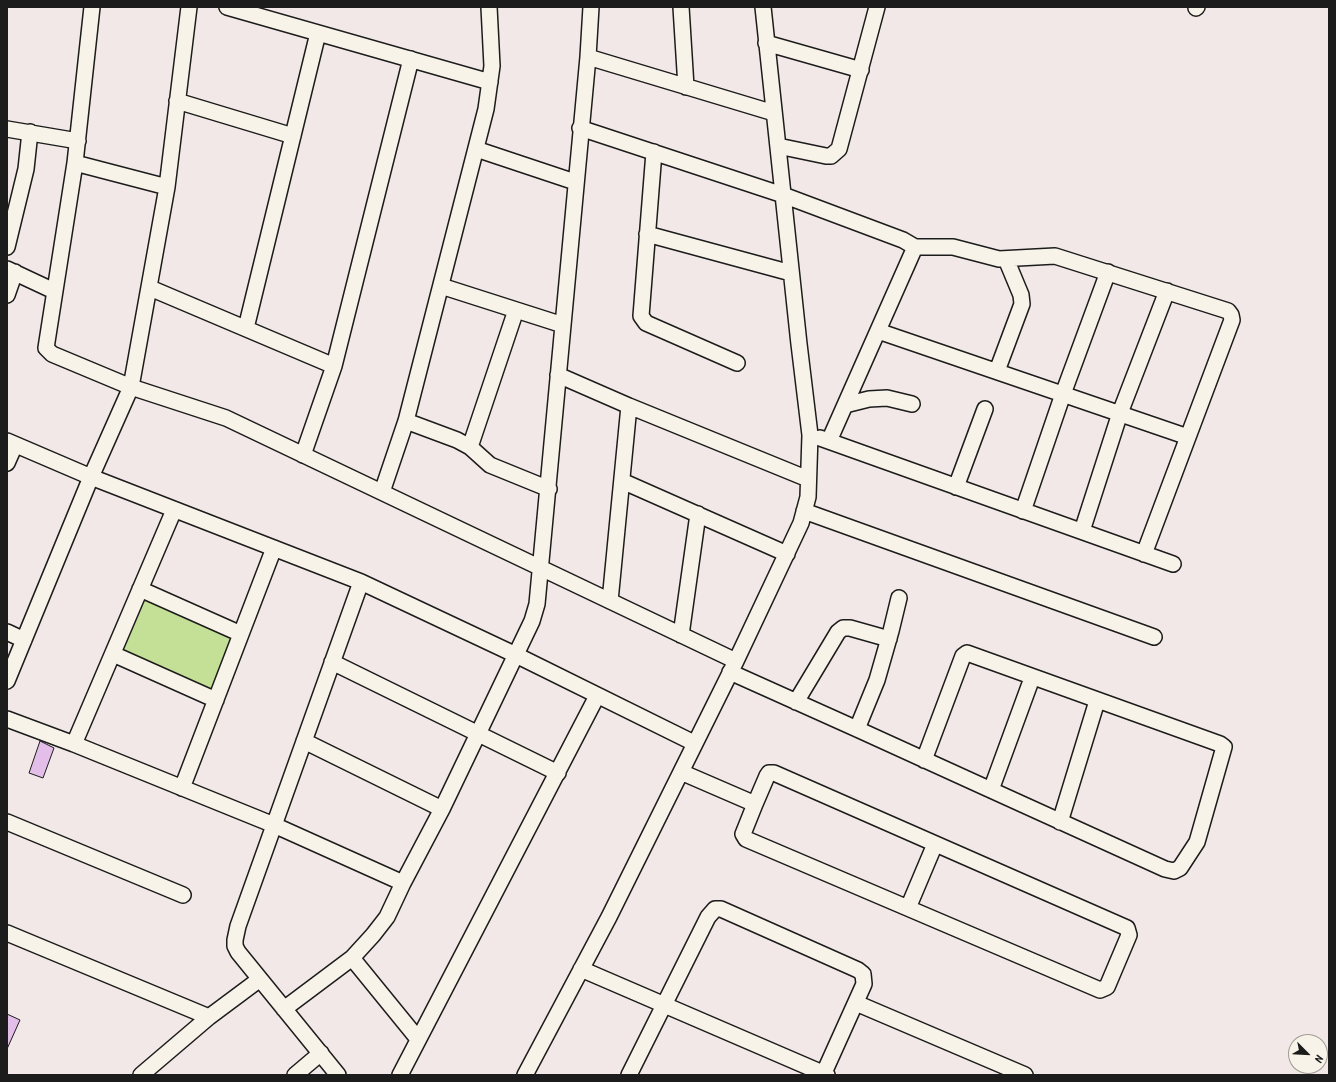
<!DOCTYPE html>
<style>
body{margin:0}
#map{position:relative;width:1336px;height:1082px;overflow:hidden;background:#f3e8e8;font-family:Kalam,sans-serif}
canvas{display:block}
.frame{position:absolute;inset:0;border:8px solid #1c1c1c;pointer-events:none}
.north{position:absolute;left:1288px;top:1034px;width:40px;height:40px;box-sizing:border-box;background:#f7f3e8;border:1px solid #9f9d96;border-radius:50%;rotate:114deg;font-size:11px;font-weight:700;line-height:16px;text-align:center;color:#1c1c1c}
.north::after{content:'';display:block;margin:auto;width:14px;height:18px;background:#1c1c1c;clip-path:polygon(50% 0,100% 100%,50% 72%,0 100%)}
</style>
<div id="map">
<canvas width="1336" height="1082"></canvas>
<div class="frame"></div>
<div class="north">N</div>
</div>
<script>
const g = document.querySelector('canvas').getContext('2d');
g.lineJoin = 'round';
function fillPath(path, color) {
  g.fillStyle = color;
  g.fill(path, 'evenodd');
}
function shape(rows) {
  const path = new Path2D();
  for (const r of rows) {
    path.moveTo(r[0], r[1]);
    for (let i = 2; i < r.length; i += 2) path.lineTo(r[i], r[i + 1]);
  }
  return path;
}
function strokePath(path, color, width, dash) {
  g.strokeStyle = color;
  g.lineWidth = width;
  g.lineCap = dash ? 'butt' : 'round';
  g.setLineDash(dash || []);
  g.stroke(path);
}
const green = shape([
 [144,597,232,637,212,690,122,652]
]);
const building = shape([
 [40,741,54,748,43,778,29,773,40,741],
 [7,1014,20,1020,7,1049,7,1014]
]);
const minor = shape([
 [92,7,75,163,46,348,52,354,131,387,167,187,189,7],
 [227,7,490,82],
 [681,7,686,87],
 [1196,8,1197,7],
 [766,43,861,70],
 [588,57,774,113],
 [177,101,293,136],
 [580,128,783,195,903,240,915,247],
 [7,129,78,141],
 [778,146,826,156,831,156,839,149,877,7],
 [476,149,575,182],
 [654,152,641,316,646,323,737,363],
 [75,163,167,187],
 [647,234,791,273],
 [7,247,26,169,30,132],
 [7,269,54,291],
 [441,286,563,325],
 [150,288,334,366],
 [7,295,15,272],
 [246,328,318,33],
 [878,331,1188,437],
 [997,371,1022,304,1021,295,1006,259],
 [558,375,629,406,808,479],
 [845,405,869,399,887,398,912,404],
 [406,421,457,440,470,447,490,465,549,489],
 [820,438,1173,564],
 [7,441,91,477,361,582,516,655,694,743],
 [829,441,915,247,953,247,999,259,1055,256,1228,311,1231,315,1232,320,1144,554],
 [470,447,516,310],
 [303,455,334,366,411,59],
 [7,463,15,445],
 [622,481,787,554],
 [956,487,985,409],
 [382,492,406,421,486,109,492,66,489,7],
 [804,511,1154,637],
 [1023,511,1063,394,1108,272],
 [1082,531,1120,413,1167,291],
 [140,589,241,634],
 [610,601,629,406],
 [7,632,24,640],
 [681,635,698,514],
 [113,654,216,700],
 [332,662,558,773],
 [730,672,857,729,991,790,1165,869,1174,871,1180,868,1197,842,1224,747,1220,744,967,653,963,656,924,760],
 [7,681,91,477,131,387,226,418,736,661],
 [796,702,838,632,843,628,850,628,889,639],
 [7,719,74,744,274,825,403,883,442,809,532,621,537,604,588,57,591,7],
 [857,729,877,680,891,631,899,598],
 [304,741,442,809],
 [74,744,174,510],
 [681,772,755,804,767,776,769,773,774,773,1127,928,1129,935,1107,987,1100,990,746,839,743,834,755,804],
 [182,788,274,548],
 [991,790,1032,678],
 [7,822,183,895],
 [1060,822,1097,701],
 [908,908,935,844],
 [7,933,209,1017,141,1075],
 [352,958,418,1039],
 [581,969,827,1075],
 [856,1003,1025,1075],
 [284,1009,352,958,373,935,387,917,403,883],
 [209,1017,260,979],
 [295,1075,321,1053],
 [338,1075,238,952,235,946,235,940,238,926,361,582],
 [400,1075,597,696],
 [525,1075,609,917,736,661,801,523,808,497,810,435,799,344,763,7],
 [629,1075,708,917,715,909,721,909,858,970,863,974,864,984,823,1075]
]);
fillPath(green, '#c4df96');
fillPath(building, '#e2bee8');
strokePath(building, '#1c1c1c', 1);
strokePath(minor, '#1c1c1c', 18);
strokePath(minor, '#f7f3e8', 15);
</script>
